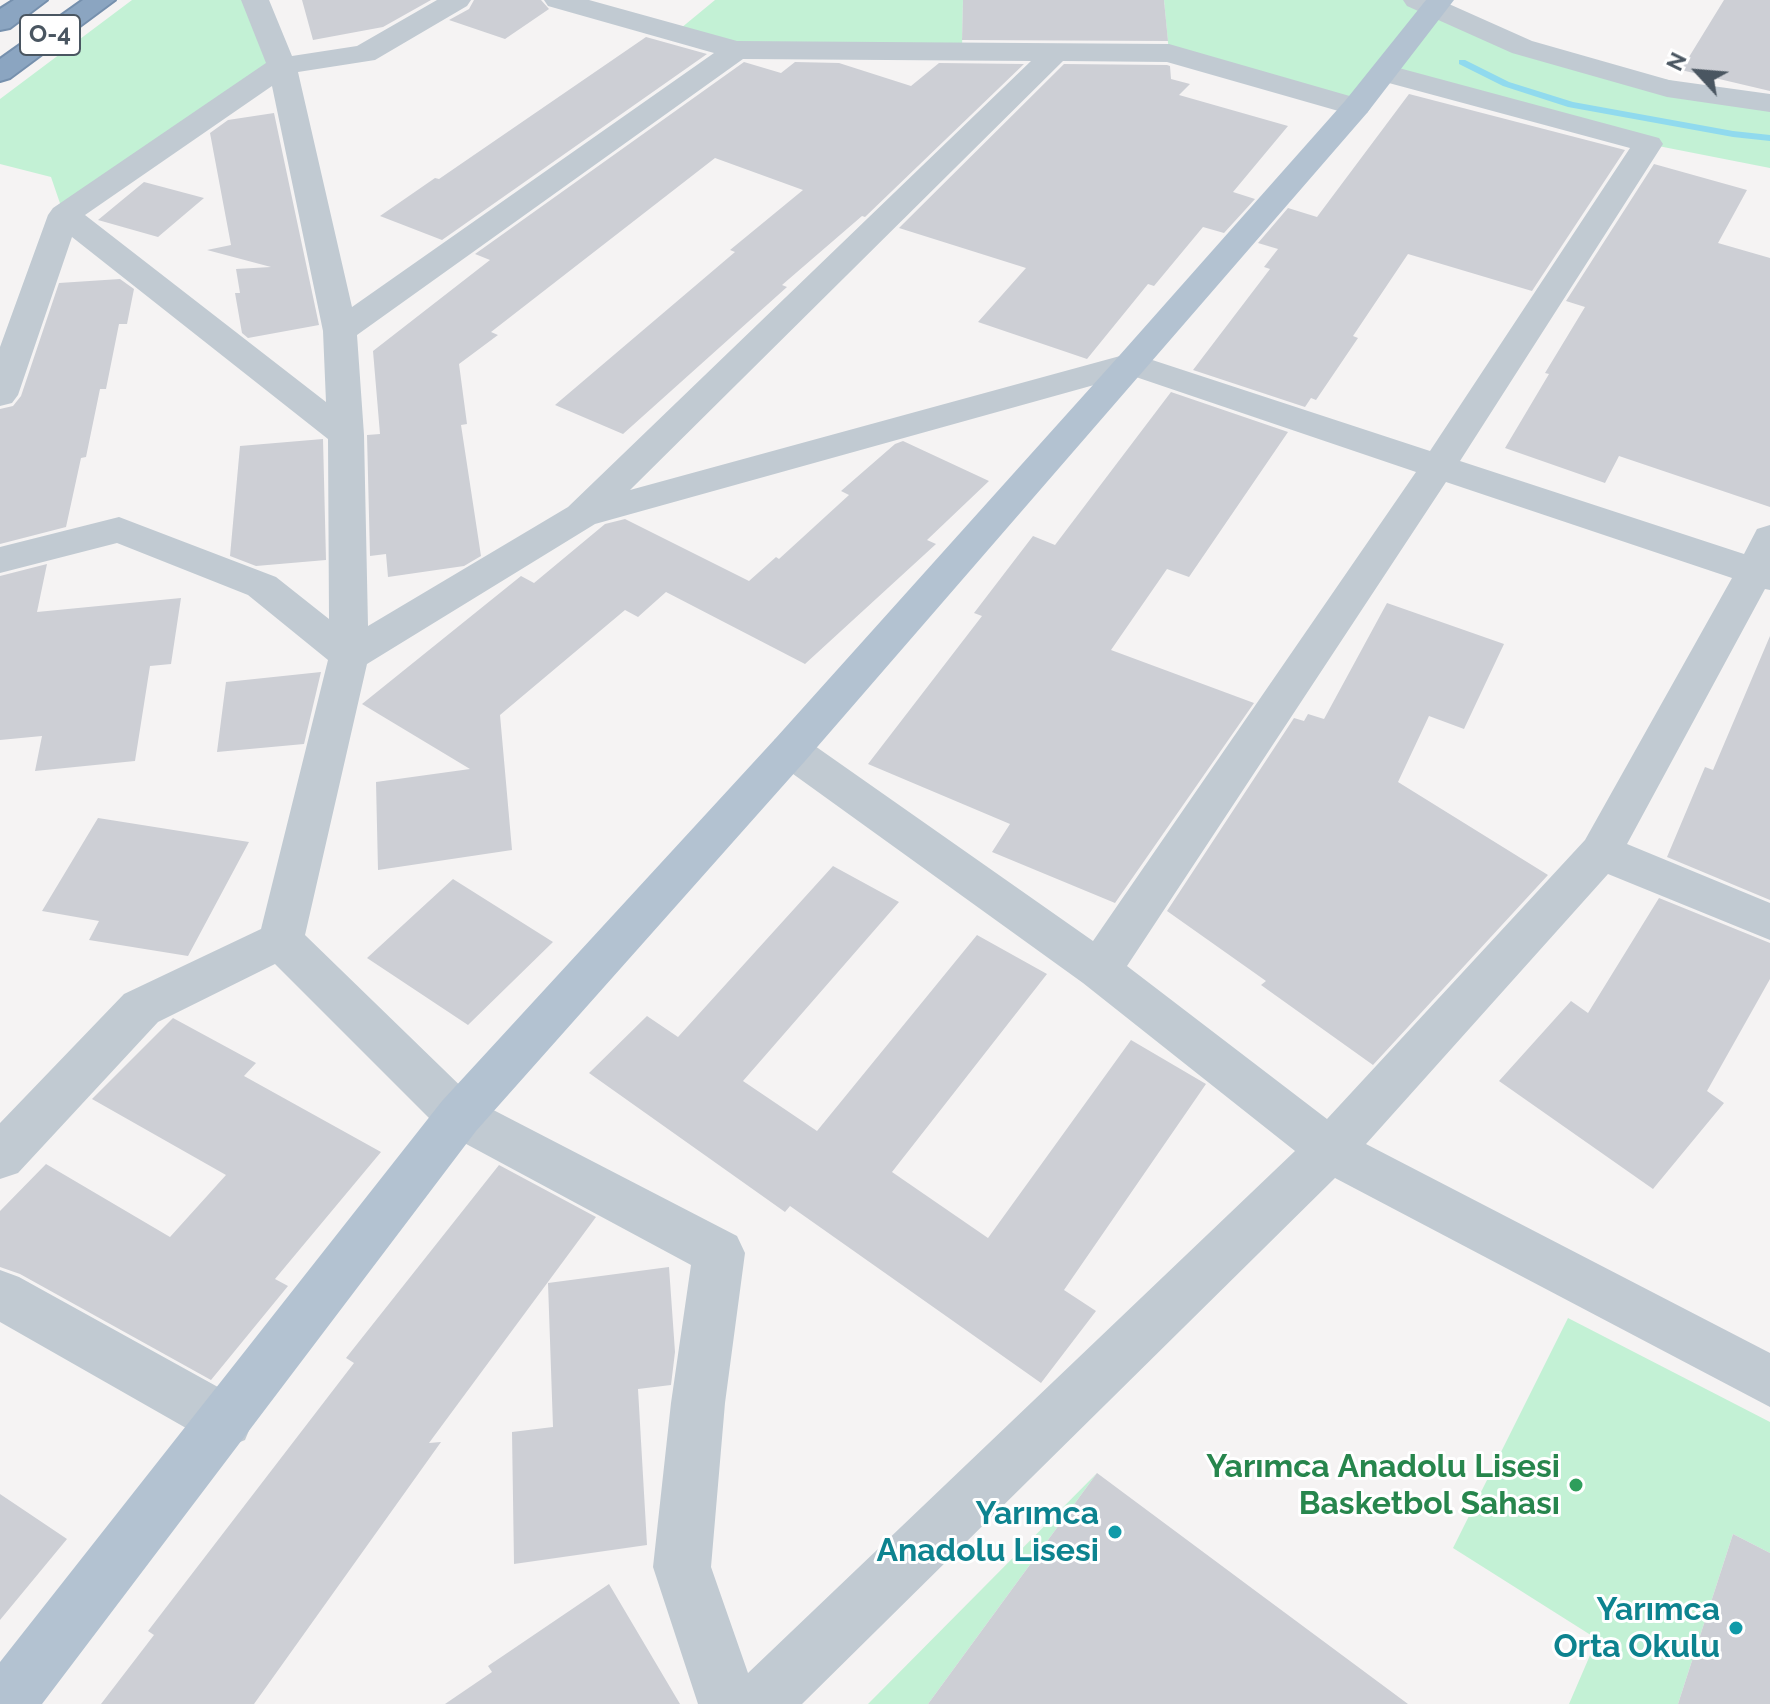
<!DOCTYPE html>
<meta charset="utf-8">
<style>
body{margin:0}
#map{position:relative;width:1770px;height:1704px;overflow:hidden;background:#f5f3f3;font-family:Raleway,sans-serif}
canvas{display:block}
.north{position:absolute;left:1658px;top:32px;width:80px;height:80px;-webkit-text-stroke:6px #fff;paint-order:stroke;rotate:296deg;font-size:22px;font-weight:700;line-height:32px;text-align:center;color:#4a5661}
.north::after{content:'';display:block;margin:auto;width:28px;height:36px;background:#4a5661;clip-path:polygon(50% 0,100% 100%,50% 72%,0 100%)}
</style>
<div id="map">
<canvas width="1770" height="1704"></canvas>
<div class="north">N</div>
</div>
<script>
const g = document.querySelector('canvas').getContext('2d');
g.lineJoin = 'round';
function fillPath(path, color) {
  g.fillStyle = color;
  g.fill(path, 'evenodd');
}
function shape(rows) {
  const path = new Path2D();
  for (const r of rows) {
    path.moveTo(r[0], r[1]);
    for (let i = 2; i < r.length; i += 2) path.lineTo(r[i], r[i + 1]);
  }
  return path;
}
function strokePath(path, color, width, dash) {
  g.strokeStyle = color;
  g.lineWidth = width;
  g.lineCap = dash ? 'butt' : 'round';
  g.setLineDash(dash || []);
  g.stroke(path);
}
function label(font, color, halo, rows, align = 'center') {
  g.font = font + ' Raleway,sans-serif';
  g.lineWidth = 6;
  g.setLineDash([]);
  g.textBaseline = 'middle';
  g.strokeStyle = halo;
  g.fillStyle = color;
  for (const [text, x, y, turn = 0] of rows) {
    g.save();
    g.translate(x, y);
    g.rotate((+turn || 0) * Math.PI / 180);
    g.textAlign = isNaN(turn) ? turn : align;
    if (halo) g.strokeText(text, 0, 0);
    g.fillText(text, 0, 0);
    g.restore();
  }
}
const green = shape([
 [132,0,255,0,282,66,64,215,51,177,0,164,0,99],
 [715,0,963,0,962,49,736,50,675,33],
 [1164,0,1417,0,1522,47,1770,103,1770,168,1648,144,1384,73,1356,107,1169,53],
 [1568,1318,1770,1422,1770,1553,1733,1534,1678,1704,1569,1704,1597,1639,1453,1548],
 [1097,1473,928,1704,868,1704]
]);
const stream = shape([
 [1459,60,1465,60,1509,82,1573,102,1733,131,1770,135,1770,141,1733,137,1568,107,1503,86,1459,64,1459,60]
]);
const building = shape([
 [302,0,431,0,383,27,313,40],
 [474,0,541,0,549,9,505,39,449,20,469,9],
 [963,0,1164,0,1168,41,962,40],
 [1724,0,1770,0,1770,91,1681,70],
 [646,37,707,54,442,240,380,216,435,178,439,179],
 [744,62,781,73,795,62,839,63,911,86,939,63,1024,64,865,217,862,216,782,285,787,287,623,434,555,405,735,252,730,250,803,190,715,158,491,332,498,335,459,364,467,424,461,425,481,556,464,566,388,577,386,554,370,556,367,435,380,434,373,351,490,260,475,254],
 [1064,64,1167,65,1170,66,1171,79,1190,84,1179,95,1288,126,1233,192,1255,199,1224,233,1203,227,1154,286,1148,284,1087,359,978,322,1026,268,899,228],
 [1409,94,1625,150,1532,291,1408,254,1353,336,1358,338,1316,400,1311,398,1305,407,1193,370,1270,269,1264,267,1278,249,1258,243,1288,208,1317,217],
 [274,113,319,325,248,338,242,333,235,293,240,293,236,269,271,267,207,250,231,245,210,133,228,120],
 [1654,164,1747,190,1718,243,1770,258,1770,507,1619,456,1605,483,1505,448,1549,374,1545,373,1585,307,1566,301],
 [144,182,204,198,158,237,98,220],
 [120,279,134,289,127,324,119,324,106,389,100,389,86,457,81,458,66,527,0,544,0,409,13,406,21,396,59,283],
 [1171,392,1288,432,1189,577,1167,569,1111,650,1254,703,1115,903,992,852,1010,824,868,764,982,616,974,613,1033,536,1055,545],
 [323,439,326,560,256,566,230,556,240,446],
 [903,441,989,481,927,540,936,544,805,664,666,592,638,617,625,610,500,715,512,850,378,870,376,782,470,769,362,704,521,576,534,583,605,524,625,519,749,581,776,557,779,559,849,495,841,491,895,444],
 [47,564,37,612,181,598,171,664,150,666,135,761,35,771,42,736,0,740,0,576],
 [1387,603,1504,644,1464,729,1429,716,1398,782,1548,875,1373,1065,1261,985,1266,981,1167,911,1294,718,1304,721,1308,714,1324,719],
 [1770,636,1770,900,1667,857,1705,767,1713,770],
 [321,672,304,744,217,752,226,682],
 [98,818,249,842,188,956,89,940,99,921,42,911],
 [833,866,899,902,743,1081,817,1131,977,935,1047,974,892,1172,988,1238,1131,1040,1206,1084,1064,1290,1096,1311,1041,1383,790,1206,785,1212,589,1073,647,1016,678,1037],
 [453,879,553,942,468,1025,367,958],
 [1659,898,1770,943,1770,979,1707,1091,1724,1103,1653,1189,1499,1081,1571,1001,1588,1013],
 [173,1018,256,1063,244,1076,381,1152,275,1279,288,1286,211,1380,20,1274,0,1267,0,1211,46,1164,170,1237,226,1175,92,1099],
 [499,1165,596,1217,429,1443,441,1442,254,1704,101,1704,154,1635,148,1631,354,1363,346,1358],
 [669,1267,675,1352,671,1385,638,1389,647,1545,514,1564,512,1432,553,1427,548,1283],
 [1097,1473,1257,1592,1408,1704,928,1704],
 [0,1494,67,1539,0,1620],
 [1733,1534,1770,1553,1770,1704,1678,1704],
 [609,1584,680,1704,445,1704,492,1672,488,1666]
]);
const minor = shape([
 [241,0,269,0,292,56,357,46,437,0,471,0,467,6,375,60,298,72,352,307,714,53,548,6,544,0,589,0,737,41,1169,44,1367,101,1371,107,1367,113,1356,116,1167,62,1063,61,630,490,1131,353,1430,451,1630,148,1374,79,1369,73,1374,67,1384,64,1659,138,1663,144,1460,461,1744,554,1757,529,1770,525,1770,590,1765,589,1627,844,1770,903,1770,940,1608,874,1366,1144,1770,1353,1770,1407,1335,1178,802,1704,698,1704,653,1567,671,1403,691,1265,442,1131,275,964,158,1022,18,1173,0,1179,0,1123,124,994,261,929,328,660,248,595,117,543,0,573,0,547,119,517,276,577,329,619,328,439,72,237,18,395,12,403,0,406,0,347,48,215,53,208,266,63,241,0],
 [743,59,1031,61,568,507,368,626,364,435,357,335,743,59],
 [272,86,323,331,326,402,85,215,272,86],
 [1130,375,1416,472,1093,941,805,739,790,734,775,739,769,750,775,761,1083,983,1295,1151,748,1673,711,1567,725,1403,745,1253,737,1236,476,1101,305,935,367,664,595,524,1130,375],
 [1446,482,1732,578,1585,840,1327,1119,1127,966,1446,482],
 [1403,0,1440,0,1532,41,1669,80,1770,94,1770,112,1667,97,1512,53,1407,6,1403,0],
 [0,1270,19,1277,245,1402,253,1421,245,1440,226,1448,207,1440,0,1322,0,1270]
]);
const major = shape([
 [1426,0,1454,0,1367,113,805,761,476,1131,42,1704,0,1704,0,1662,442,1101,775,739,1119,356,1345,101,1426,0]
]);
const highway = shape([
 [14,0,47,0,10,28,0,30,0,9,14,0],
 [83,0,115,0,10,78,0,81,0,59,83,0]
]);
const markers = [
 [1576,1485,8,"#2e9e5b"],
 [1115,1532,8,"#0f9aa8"],
 [1736,1628,8,"#0f9aa8"]
];
const shields = [
 [50,35,60]
];
const shieldNames = [
 ["O-4",50,35]
];
const nearLeisurenames = [
 ["Yarımca Anadolu Lisesi",1560,1467],
 ["Basketbol Sahası",1560,1504]
];
const nearCulturenames = [
 ["Yarımca",1099,1514],
 ["Anadolu Lisesi",1099,1551],
 ["Yarımca",1720,1610],
 ["Orta Okulu",1720,1647]
];
fillPath(green, '#c3f1d5');
fillPath(stream, '#90daee');
fillPath(building, '#cdcfd5');
strokePath(highway, '#7690ad', 4);
fillPath(minor, '#c1cad2');
fillPath(major, '#b3c2d1');
fillPath(highway, '#8ba5c1');
for (const [x, y, r, color] of markers) {
  const dot = new Path2D();
  dot.arc(x, y, r, 0, 2 * Math.PI);
  g.fillStyle = color;
  g.fill(dot);
  strokePath(dot, '#fff', 3);
}
for (const [x, y, w] of shields) {
  const box = new Path2D();
  box.roundRect(x - w / 2, y - 20, w, 40, 6);
  g.fillStyle = '#fff';
  g.fill(box);
  strokePath(box, '#4a5661', 2);
}
label('bold 24px', '#4a5661', null, shieldNames);
label('bold 32px', '#27864d', '#fff', nearLeisurenames, 'right');
label('bold 32px', '#0d838f', '#fff', nearCulturenames, 'right');
</script>
